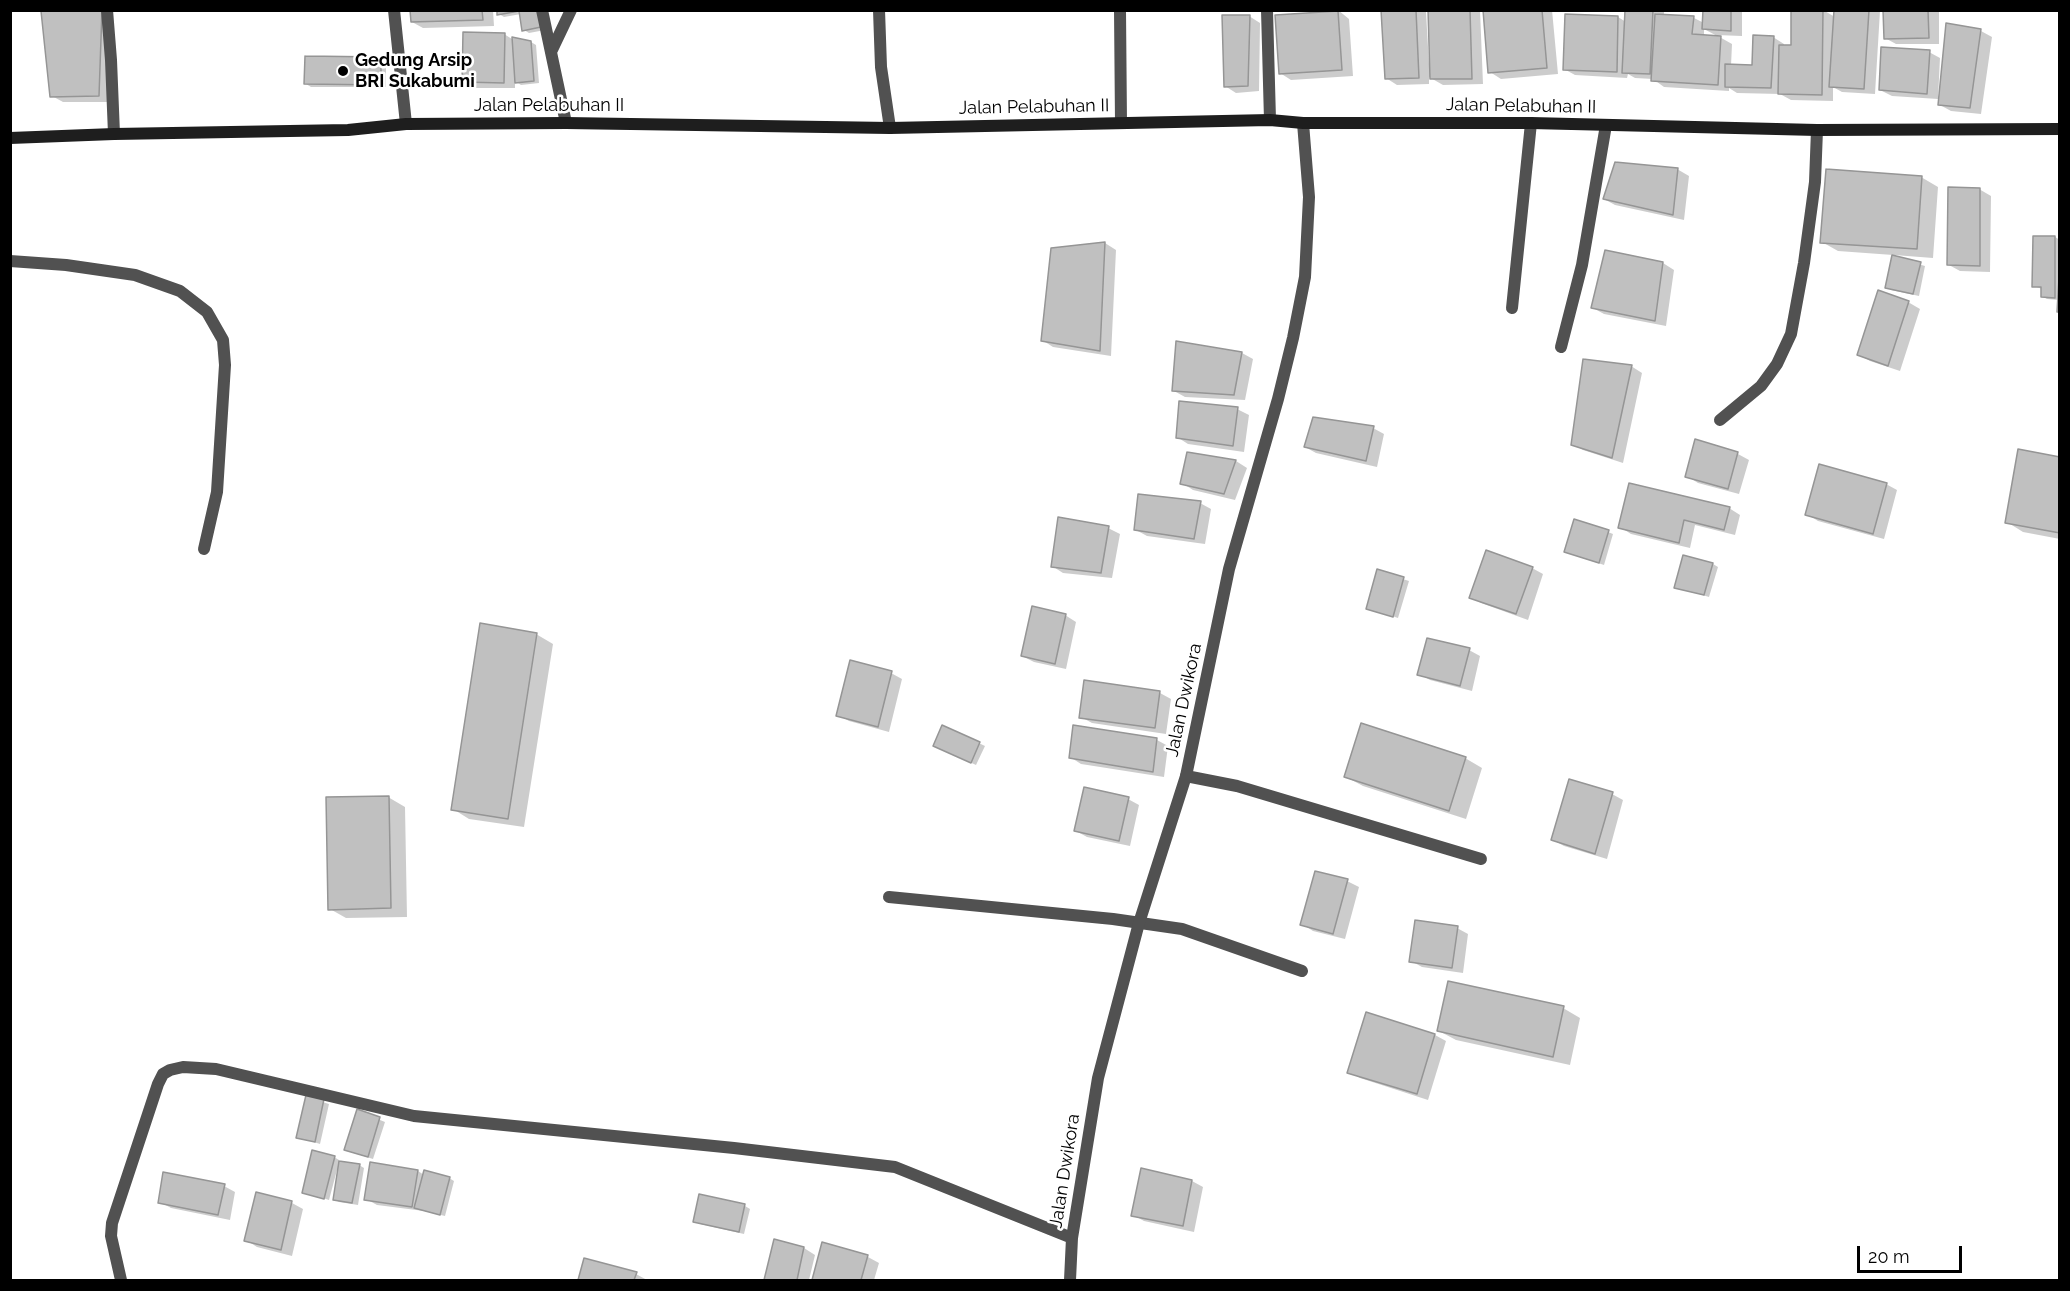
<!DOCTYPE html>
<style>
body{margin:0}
#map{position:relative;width:2070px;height:1291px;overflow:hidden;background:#fff;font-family:Raleway,sans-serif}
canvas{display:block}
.frame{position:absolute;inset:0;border:12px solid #000;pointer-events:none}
.scale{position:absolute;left:1857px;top:1246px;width:105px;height:27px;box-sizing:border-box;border:3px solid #000;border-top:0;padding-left:8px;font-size:18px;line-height:21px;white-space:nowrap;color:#000;-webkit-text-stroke:4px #fff;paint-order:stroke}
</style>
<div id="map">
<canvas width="2070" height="1291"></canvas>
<div class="frame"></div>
<div class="scale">20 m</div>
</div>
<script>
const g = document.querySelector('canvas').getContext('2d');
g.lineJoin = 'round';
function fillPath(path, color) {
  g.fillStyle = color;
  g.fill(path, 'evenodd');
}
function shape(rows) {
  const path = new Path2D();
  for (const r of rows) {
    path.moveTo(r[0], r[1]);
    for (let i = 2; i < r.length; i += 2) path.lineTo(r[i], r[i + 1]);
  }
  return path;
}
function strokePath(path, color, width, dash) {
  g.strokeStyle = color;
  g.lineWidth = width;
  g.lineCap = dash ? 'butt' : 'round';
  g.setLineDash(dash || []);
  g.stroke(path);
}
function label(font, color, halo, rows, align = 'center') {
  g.font = font + ' Raleway,sans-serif';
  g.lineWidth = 5;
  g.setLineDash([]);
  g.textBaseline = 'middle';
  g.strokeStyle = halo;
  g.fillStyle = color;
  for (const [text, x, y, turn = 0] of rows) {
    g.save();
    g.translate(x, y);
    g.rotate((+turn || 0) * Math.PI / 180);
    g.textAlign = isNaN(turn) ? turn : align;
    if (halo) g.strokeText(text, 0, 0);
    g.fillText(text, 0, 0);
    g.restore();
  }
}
const shadow = shape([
 [411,10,493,10,494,26,423,28,412,22],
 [498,10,542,10,545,30,529,33,524,30,521,14,504,17,499,14],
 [1324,10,1338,10,1349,19,1353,76,1291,80,1280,73,1328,13,1328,11],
 [1382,10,1423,10,1426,12,1429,64,1431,64,1430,10,1480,10,1483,84,1443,85,1429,77,1429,84,1397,85,1386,78],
 [1484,10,1552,10,1558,74,1501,79,1490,72],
 [1626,10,1664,10,1664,16,1694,18,1704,23,1705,12,1681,10,1742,10,1742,36,1716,35,1732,44,1731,66,1753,66,1773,37,1784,44,1784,46,1792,46,1792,10,1823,10,1835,17,1836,10,1879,10,1880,11,1875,94,1842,92,1833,87,1833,101,1791,100,1780,94,1737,93,1729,88,1729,91,1664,87,1653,79,1635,78,1628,74,1627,78,1575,75,1564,69,1567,15,1618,17,1626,22],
 [1704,29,1719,37,1704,36],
 [1884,10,1939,10,1939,44,1896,44,1885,38],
 [43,13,113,15,110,102,63,102,52,96],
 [1249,16,1260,23,1259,91,1236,93,1225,86],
 [1948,24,1981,31,1992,37,1981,114,1951,111,1940,105],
 [504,34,512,39,531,42,536,45,539,83,521,85,515,81,515,88,475,88,464,81],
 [1929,52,1940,58,1938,99,1892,96,1880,90],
 [381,58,386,61,386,87,311,87,306,84],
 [1677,169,1689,176,1684,220,1615,205,1604,199],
 [1921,177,1938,187,1933,258,1894,255,1894,257,1925,266,1919,296,1891,290,1886,287,1893,255,1838,251,1822,242],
 [1979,189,1991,196,1990,272,1960,271,1949,265],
 [2055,237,2060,240,2060,311,2059,300,2047,299,2042,296,2042,289,2034,286],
 [1105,243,1116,250,1111,356,1053,347,1042,340],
 [1606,252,1663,263,1674,270,1666,326,1604,314,1593,308],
 [1908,302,1920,309,1900,371,1870,361,1859,355],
 [1242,353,1253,359,1245,400,1185,397,1174,391],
 [1631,366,1642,373,1623,463,1583,450,1572,444],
 [1237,409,1249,415,1244,452,1188,444,1177,437],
 [1373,428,1384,434,1377,467,1316,453,1305,447],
 [1697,441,1738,454,1749,460,1739,494,1698,483,1687,476],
 [1188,454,1236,461,1247,468,1235,500,1193,490,1182,483],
 [2060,458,2060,539,2023,532,2007,522],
 [1886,484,1897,490,1884,539,1818,521,1807,514],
 [1200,503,1211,509,1205,544,1147,536,1136,530],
 [1729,508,1740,515,1735,535,1695,525,1690,548,1631,534,1620,527],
 [1108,528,1120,534,1112,578,1063,573,1052,566],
 [1608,532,1613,534,1604,565,1571,554],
 [1713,564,1718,567,1709,597,1676,587],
 [1532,568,1543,574,1528,620,1481,603,1470,597],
 [1378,571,1409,581,1398,618,1368,608],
 [1065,615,1076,622,1066,669,1034,662,1022,656],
 [536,634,553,644,524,827,469,819,453,809],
 [1469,650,1480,656,1472,691,1430,680,1419,674],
 [891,673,902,679,889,732,849,721,838,715],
 [1160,693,1171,699,1166,734,1092,723,1081,717],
 [943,726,985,746,976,765,939,748],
 [1075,727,1157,740,1168,746,1164,777,1081,764,1070,757],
 [1465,758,1482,768,1466,819,1363,786,1346,777],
 [1612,794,1623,800,1607,859,1564,846,1553,840],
 [388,797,405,807,407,917,346,918,330,909],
 [1128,799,1139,805,1130,846,1087,837,1076,831],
 [1347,881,1359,887,1345,939,1313,931,1302,924],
 [1457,928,1468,934,1463,973,1422,967,1411,961],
 [1563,1008,1580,1018,1570,1065,1456,1040,1439,1031],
 [1367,1014,1435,1035,1446,1041,1428,1100,1360,1078,1349,1072],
 [307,1097,329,1104,320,1144,298,1137],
 [358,1111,385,1122,373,1159,351,1152],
 [334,1157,339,1160,339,1162,359,1165,364,1168,358,1205,339,1202,334,1199,339,1170,337,1170,329,1200,304,1192],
 [418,1171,424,1175,449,1178,454,1181,445,1216,424,1211,377,1205,366,1199],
 [1192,1181,1203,1187,1194,1232,1144,1221,1133,1215],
 [224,1186,235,1192,230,1220,171,1208,160,1202],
 [700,1196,745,1206,750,1209,744,1234,700,1224,695,1222],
 [292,1203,303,1209,292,1256,257,1247,246,1240],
 [775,1241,804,1248,815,1255,809,1280,765,1280],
 [823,1244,868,1257,879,1263,874,1280,813,1280],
 [585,1259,636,1274,647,1280,579,1280]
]);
const building = shape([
 [54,10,102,10,99,96,50,97,41,11,54,10],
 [410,10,482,10,483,20,411,22,410,10],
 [497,10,538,10,541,27,522,31,519,11,497,15,497,10],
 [1381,10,1416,10,1419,78,1385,79,1381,10],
 [1428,10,1470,10,1472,79,1430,79,1428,10],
 [1483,10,1542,10,1547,68,1488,73,1483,10],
 [1625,10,1653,10,1650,74,1622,73,1625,10],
 [1703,10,1731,10,1731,31,1702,29,1703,10],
 [1791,10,1823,10,1822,95,1778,94,1779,45,1791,45,1791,10],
 [1834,10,1869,10,1864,89,1829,87,1834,10],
 [1883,10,1928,10,1929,38,1884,39,1883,10],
 [1338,11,1342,70,1279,74,1275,15,1338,11],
 [1565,14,1618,16,1617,72,1563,70,1565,14],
 [1655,14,1694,16,1692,34,1721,36,1718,85,1651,81,1655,14],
 [1222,15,1250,15,1248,86,1224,87,1222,15],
 [1946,23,1981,29,1970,108,1938,105,1946,23],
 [463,32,505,33,504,83,462,82,463,32],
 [1753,35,1774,36,1771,88,1725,87,1725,64,1752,65,1753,35],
 [512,37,531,41,534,81,515,83,512,37],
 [1881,47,1930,50,1927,94,1879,90,1881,47],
 [305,56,381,57,381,85,304,84,305,56],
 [1615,162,1678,168,1673,215,1603,199,1615,162],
 [1826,169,1922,176,1917,249,1820,243,1826,169],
 [1948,187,1980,188,1980,266,1947,265,1948,187],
 [2033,236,2055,236,2055,298,2041,297,2041,287,2032,287,2033,236],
 [1105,242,1100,351,1041,341,1051,248,1105,242],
 [1605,250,1663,262,1655,321,1591,308,1605,250],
 [1892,255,1921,262,1913,294,1885,288,1892,255],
 [2060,260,2060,312,2057,312,2060,260],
 [1878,290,1909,301,1888,366,1857,355,1878,290],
 [1176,341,1242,352,1234,395,1172,391,1176,341],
 [1583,359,1632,365,1612,458,1571,445,1583,359],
 [1179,401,1238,407,1233,446,1176,438,1179,401],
 [1313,417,1374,426,1366,461,1304,447,1313,417],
 [1695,439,1738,452,1728,489,1685,477,1695,439],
 [2018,449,2060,457,2060,533,2005,523,2018,449],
 [1187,452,1236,460,1224,494,1180,484,1187,452],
 [1819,464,1887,483,1873,534,1805,515,1819,464],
 [1629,483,1730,507,1724,530,1684,520,1679,543,1618,528,1629,483],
 [1138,494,1201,501,1194,539,1134,530,1138,494],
 [1058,517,1109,526,1101,573,1051,567,1058,517],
 [1574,519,1609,530,1599,563,1564,552,1574,519],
 [1486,550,1533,567,1516,614,1469,598,1486,550],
 [1683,555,1713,563,1704,595,1674,588,1683,555],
 [1377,569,1404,577,1393,617,1366,609,1377,569],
 [1032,606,1066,614,1055,664,1021,656,1032,606],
 [480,623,537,633,508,819,451,810,480,623],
 [1427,638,1470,648,1460,686,1417,675,1427,638],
 [850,660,892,671,878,727,836,716,850,660],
 [1084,680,1160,691,1155,728,1079,718,1084,680],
 [1361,723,1466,757,1449,811,1344,777,1361,723],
 [942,725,980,742,971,763,933,746,942,725],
 [1073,725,1157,738,1153,772,1069,758,1073,725],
 [1569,779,1613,792,1595,854,1551,840,1569,779],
 [1084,787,1129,797,1119,841,1074,831,1084,787],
 [389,796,391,908,328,910,326,797,389,796],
 [1315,871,1348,879,1333,934,1300,925,1315,871],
 [1415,920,1458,926,1452,968,1409,962,1415,920],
 [1448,981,1564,1006,1553,1057,1437,1031,1448,981],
 [1366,1012,1435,1034,1417,1094,1347,1073,1366,1012],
 [306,1095,324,1099,315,1142,296,1138,306,1095],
 [357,1109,380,1117,368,1157,344,1150,357,1109],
 [312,1150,335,1156,324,1199,302,1193,312,1150],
 [339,1161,360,1164,352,1203,333,1200,339,1161],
 [370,1162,418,1170,412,1207,364,1200,370,1162],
 [1141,1168,1192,1180,1183,1226,1131,1216,1141,1168],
 [424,1170,450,1177,440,1215,414,1208,424,1170],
 [163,1172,225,1184,218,1215,158,1203,163,1172],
 [256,1192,292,1201,281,1250,244,1241,256,1192],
 [699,1194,745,1204,739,1232,693,1222,699,1194],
 [774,1239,804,1247,797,1280,764,1280,774,1239],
 [822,1242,868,1255,861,1280,812,1280,822,1242],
 [584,1258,637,1272,634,1280,578,1280,584,1258]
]);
const lane = shape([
 [10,261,66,265,135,275,180,291,207,312,223,340,225,365,217,492,204,549],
 [1512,308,1531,123],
 [1561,347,1582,265,1606,125],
 [1720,420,1761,386,1777,364,1791,334,1804,263,1815,182,1817,130],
 [1186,776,1237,786,1481,859],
 [889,897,1113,919,1182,929,1302,971]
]);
const street = shape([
 [107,10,111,60,114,134],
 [394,10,406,124],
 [542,10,566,123],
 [879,10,881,67,890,128],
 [1120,10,1121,123],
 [1267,10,1270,120],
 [551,52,571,10],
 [121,1280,111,1236,112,1223,158,1084,163,1074,170,1070,183,1067,216,1069,414,1116,734,1148,895,1167,1072,1238],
 [1070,1280,1072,1238,1098,1078,1139,923,1186,776,1229,569,1278,399,1293,338,1305,277,1309,197,1303,123]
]);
const secondary = shape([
 [10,138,114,134,348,130,406,124,566,123,890,128,1270,120,1303,123,1531,123,1817,130,2060,129]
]);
const markers = [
 [343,71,6,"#000"]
];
const poiNames = [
 ["Gedung Arsip",355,61],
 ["BRI Sukabumi",355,82]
];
const streetNames = [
 ["Jalan Pelabuhan II",549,106],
 ["Jalan Pelabuhan II",1521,106,1],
 ["Jalan Pelabuhan II",1034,107,-1],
 ["Jalan Dwikora",1184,700,-78],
 ["Jalan Dwikora",1065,1171,-81]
];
fillPath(shadow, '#0003');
fillPath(building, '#c0c0c0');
strokePath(building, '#959595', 1.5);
strokePath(lane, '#515151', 12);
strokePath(street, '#515151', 12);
strokePath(secondary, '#1e1e1e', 12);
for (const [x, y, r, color] of markers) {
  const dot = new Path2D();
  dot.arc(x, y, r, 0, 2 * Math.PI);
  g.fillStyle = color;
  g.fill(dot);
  strokePath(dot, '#fff', 2);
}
label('bold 18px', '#000', '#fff', poiNames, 'left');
label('18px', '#000', '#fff', streetNames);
</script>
